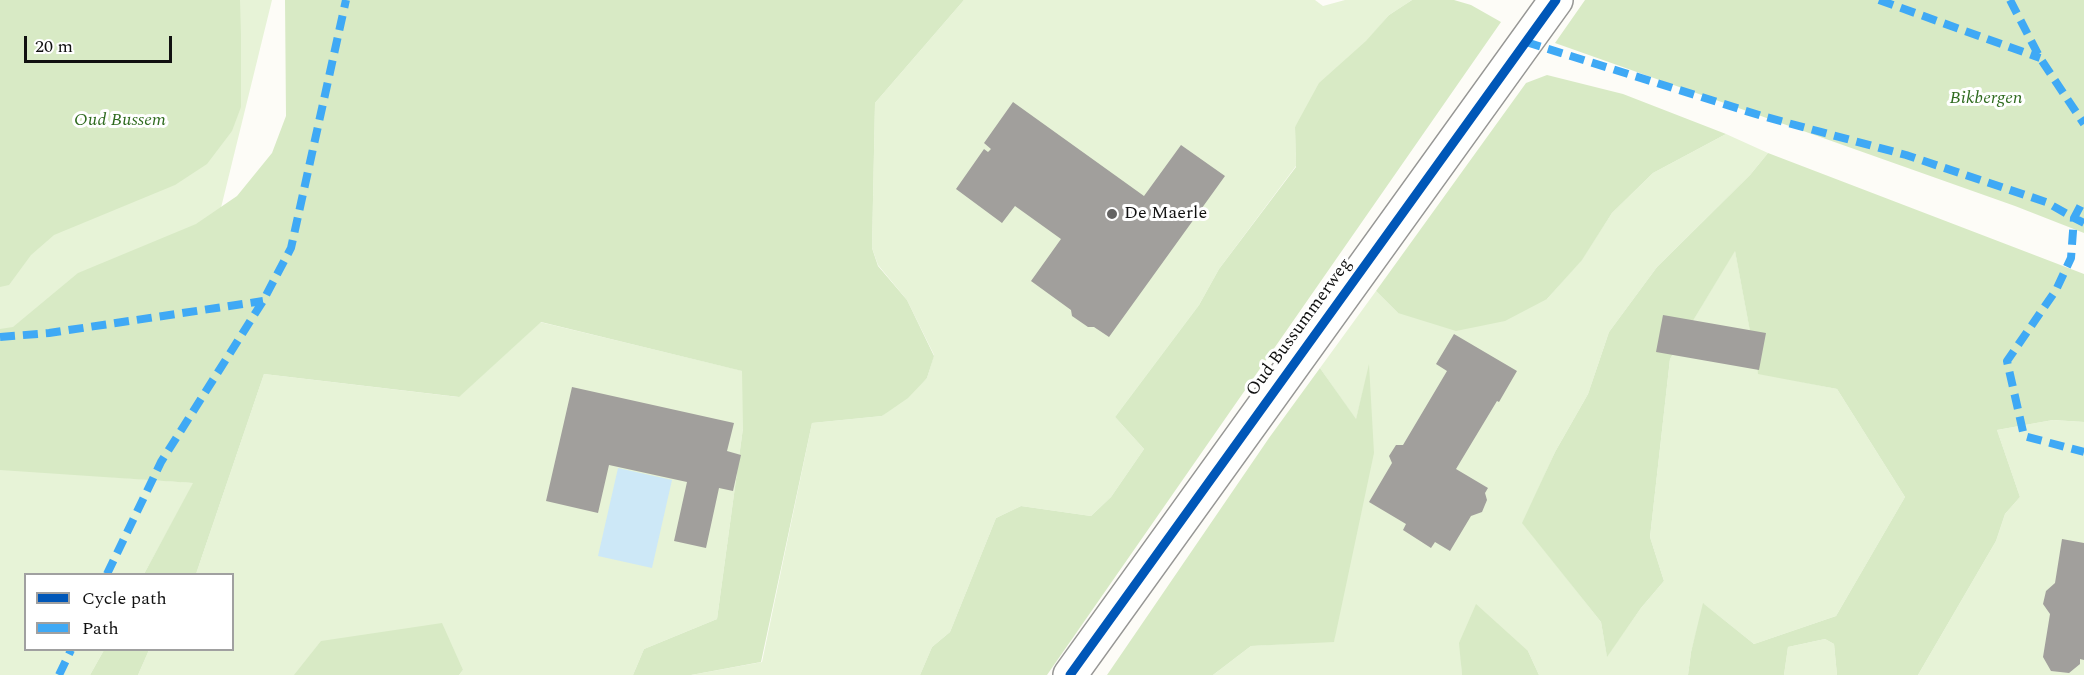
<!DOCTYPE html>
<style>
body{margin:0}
#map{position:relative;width:2084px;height:675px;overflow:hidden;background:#fdfcf7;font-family:Spectral,serif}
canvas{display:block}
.legend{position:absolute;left:24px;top:573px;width:210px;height:78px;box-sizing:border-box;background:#fff;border:2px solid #a0a0a0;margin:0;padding:8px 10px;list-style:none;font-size:18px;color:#111}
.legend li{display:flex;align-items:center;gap:12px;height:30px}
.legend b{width:30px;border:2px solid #a0a0a0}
.scale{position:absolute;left:24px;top:36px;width:148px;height:27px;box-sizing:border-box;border:3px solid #111;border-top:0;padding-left:8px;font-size:18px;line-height:21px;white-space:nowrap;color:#111;-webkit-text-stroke:4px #fff;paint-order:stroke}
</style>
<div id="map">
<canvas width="2084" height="675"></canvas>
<ul class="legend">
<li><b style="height:8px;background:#0057b8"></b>Cycle path</li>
<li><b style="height:8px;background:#3fa9f5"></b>Path</li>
</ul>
<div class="scale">20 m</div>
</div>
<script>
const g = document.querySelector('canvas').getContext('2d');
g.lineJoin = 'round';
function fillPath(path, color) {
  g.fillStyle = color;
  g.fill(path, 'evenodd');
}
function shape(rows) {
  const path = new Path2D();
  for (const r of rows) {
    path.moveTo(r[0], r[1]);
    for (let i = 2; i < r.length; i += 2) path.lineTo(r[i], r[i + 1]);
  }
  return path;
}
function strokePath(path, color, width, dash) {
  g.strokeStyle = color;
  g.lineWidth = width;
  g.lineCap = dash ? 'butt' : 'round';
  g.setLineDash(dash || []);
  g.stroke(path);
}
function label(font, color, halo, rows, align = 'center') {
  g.font = font + ' Spectral,serif';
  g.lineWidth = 6;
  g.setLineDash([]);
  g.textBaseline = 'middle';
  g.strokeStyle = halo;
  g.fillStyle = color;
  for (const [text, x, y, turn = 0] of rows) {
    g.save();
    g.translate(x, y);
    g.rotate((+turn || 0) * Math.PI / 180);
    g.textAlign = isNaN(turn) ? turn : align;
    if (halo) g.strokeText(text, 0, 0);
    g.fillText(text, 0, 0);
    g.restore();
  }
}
const green = shape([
 [0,0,272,0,218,220,111,477,194,483,144,574,26,574,26,650,104,650,90,675,0,675],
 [964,0,1315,0,1323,6,1345,0,1412,0,1389,15,1295,127,1296,166,1219,269,1199,305,1115,417,1144,449,1111,497,1091,516,1021,506,996,518,950,632,932,647,920,675,691,675,762,662,812,423,882,416,927,378,934,355,907,300,878,265,872,248,875,103],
 [1726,134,1768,153,1750,175,1657,267,1609,332,1588,394,1555,452,1523,523,1601,622,1607,656,1641,608,1664,581,1650,537,1670,359,1735,250,1758,373,1837,389,1905,497,1836,616,1754,644,1704,604,1691,652,1688,675,1539,675,1528,651,1460,643,1462,675,1213,675,1251,646,1334,641,1369,367,1356,420,1320,368,1376,291,1398,313,1547,299,1582,259,1612,213,1653,173],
 [540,322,743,371,743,428,717,619,644,649,633,675,459,675,463,670,294,675,138,675,149,650,232,650,232,574,196,574,264,374,458,397],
 [2053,420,2084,422,2084,675,1918,675,1996,541,2005,514,2020,497,1997,430],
 [1825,639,1834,644,1837,675,1784,675,1788,647]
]);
const forest = shape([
 [0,0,240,0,241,35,241,107,232,131,207,164,175,185,54,235,31,255,9,285,0,287],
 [285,0,964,0,875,103,872,248,878,266,907,300,934,356,927,378,908,398,882,416,812,423,761,662,691,675,633,675,644,649,717,619,743,428,742,371,541,322,459,397,264,374,196,574,144,574,193,483,0,470,0,329,13,327,78,273,196,224,237,196,272,153,286,116],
 [1412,0,1454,0,1471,5,1501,22,1047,675,920,675,932,647,950,632,996,518,1021,506,1091,516,1111,497,1144,449,1115,417,1199,305,1219,269,1296,167,1295,127,1319,83,1366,41,1389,15],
 [1585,0,2084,0,2084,233,2015,206,1555,43],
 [1547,75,1623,94,1726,134,1653,173,1612,213,1582,260,1547,299,1505,321,1456,331,1398,313,1376,291,1526,83],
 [1768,153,2084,274,2084,422,2053,420,1997,430,2020,497,2005,514,1996,541,1918,675,1837,675,1834,644,1825,639,1788,647,1784,675,1688,675,1691,652,1703,603,1754,644,1836,616,1905,497,1837,389,1758,374,1735,251,1670,359,1650,537,1664,581,1641,608,1607,657,1601,622,1522,523,1555,452,1588,394,1609,332,1657,267,1750,175],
 [1369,364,1374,453,1334,642,1251,646,1213,675,1107,675,1269,438,1320,368,1356,419],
 [1476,604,1528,651,1539,675,1462,675,1459,643],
 [442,623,463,670,459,675,294,675,321,641],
 [104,650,149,650,138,675,90,675]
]);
const water = shape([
 [618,468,672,480,652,568,598,556]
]);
const building = shape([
 [1013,102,1144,196,1181,145,1225,176,1109,337,1094,327,1088,327,1072,316,1071,310,1031,281,1061,239,1015,206,1002,223,956,189,984,149,988,152,991,149,984,143],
 [1663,315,1766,333,1759,370,1656,352],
 [1454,334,1517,371,1499,402,1497,401,1456,469,1488,488,1485,493,1487,500,1482,512,1471,516,1450,551,1435,542,1431,548,1403,530,1406,524,1369,502,1392,463,1389,456,1396,445,1403,445,1447,371,1436,364],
 [572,387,734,423,727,451,741,455,733,491,719,488,706,548,674,541,687,482,609,465,598,513,546,501],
 [2062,539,2084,543,2084,660,2080,659,2080,664,2069,673,2051,671,2043,657,2050,614,2043,604,2046,591,2055,583]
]);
const minor = shape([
 [1070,675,1556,0]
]);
const quiet = shape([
 [1879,0,2040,58],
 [2010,0,2040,58,2084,124],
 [1526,42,1762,116,1906,155,2046,202,2074,218,2084,199],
 [2084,223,2074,218,2071,258,2056,290,2007,361,2024,436,2084,452],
 [0,337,49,333,263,301],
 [107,574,161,462,263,301,291,248,346,0],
 [59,675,71,650]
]);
const cycleway = shape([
 [1070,675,1556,0]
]);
const markers = [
 [1112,214,6,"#646362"]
];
const parkNames = [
 ["Bikbergen",1986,99],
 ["Oud Bussem",120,121]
];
const poiNames = [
 ["De Maerle",1124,214]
];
const streetNames = [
 ["Oud Bussummerweg",1300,328,-54]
];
fillPath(green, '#e7f3d7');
fillPath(forest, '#d8eac5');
fillPath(water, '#cde8f7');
fillPath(building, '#a19f9c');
strokePath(minor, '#979795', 36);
strokePath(minor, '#fffffe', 33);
strokePath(quiet, '#3fa9f5', 8, [15, 8]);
strokePath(cycleway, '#0057b8', 9);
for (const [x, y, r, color] of markers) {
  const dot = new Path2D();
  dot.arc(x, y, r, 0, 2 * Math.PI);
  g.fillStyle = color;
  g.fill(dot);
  strokePath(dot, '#fff', 2);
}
label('italic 18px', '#2f6b1f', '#fff', parkNames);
label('18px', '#111', '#fff', poiNames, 'left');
label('18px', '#111', '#fff', streetNames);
</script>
